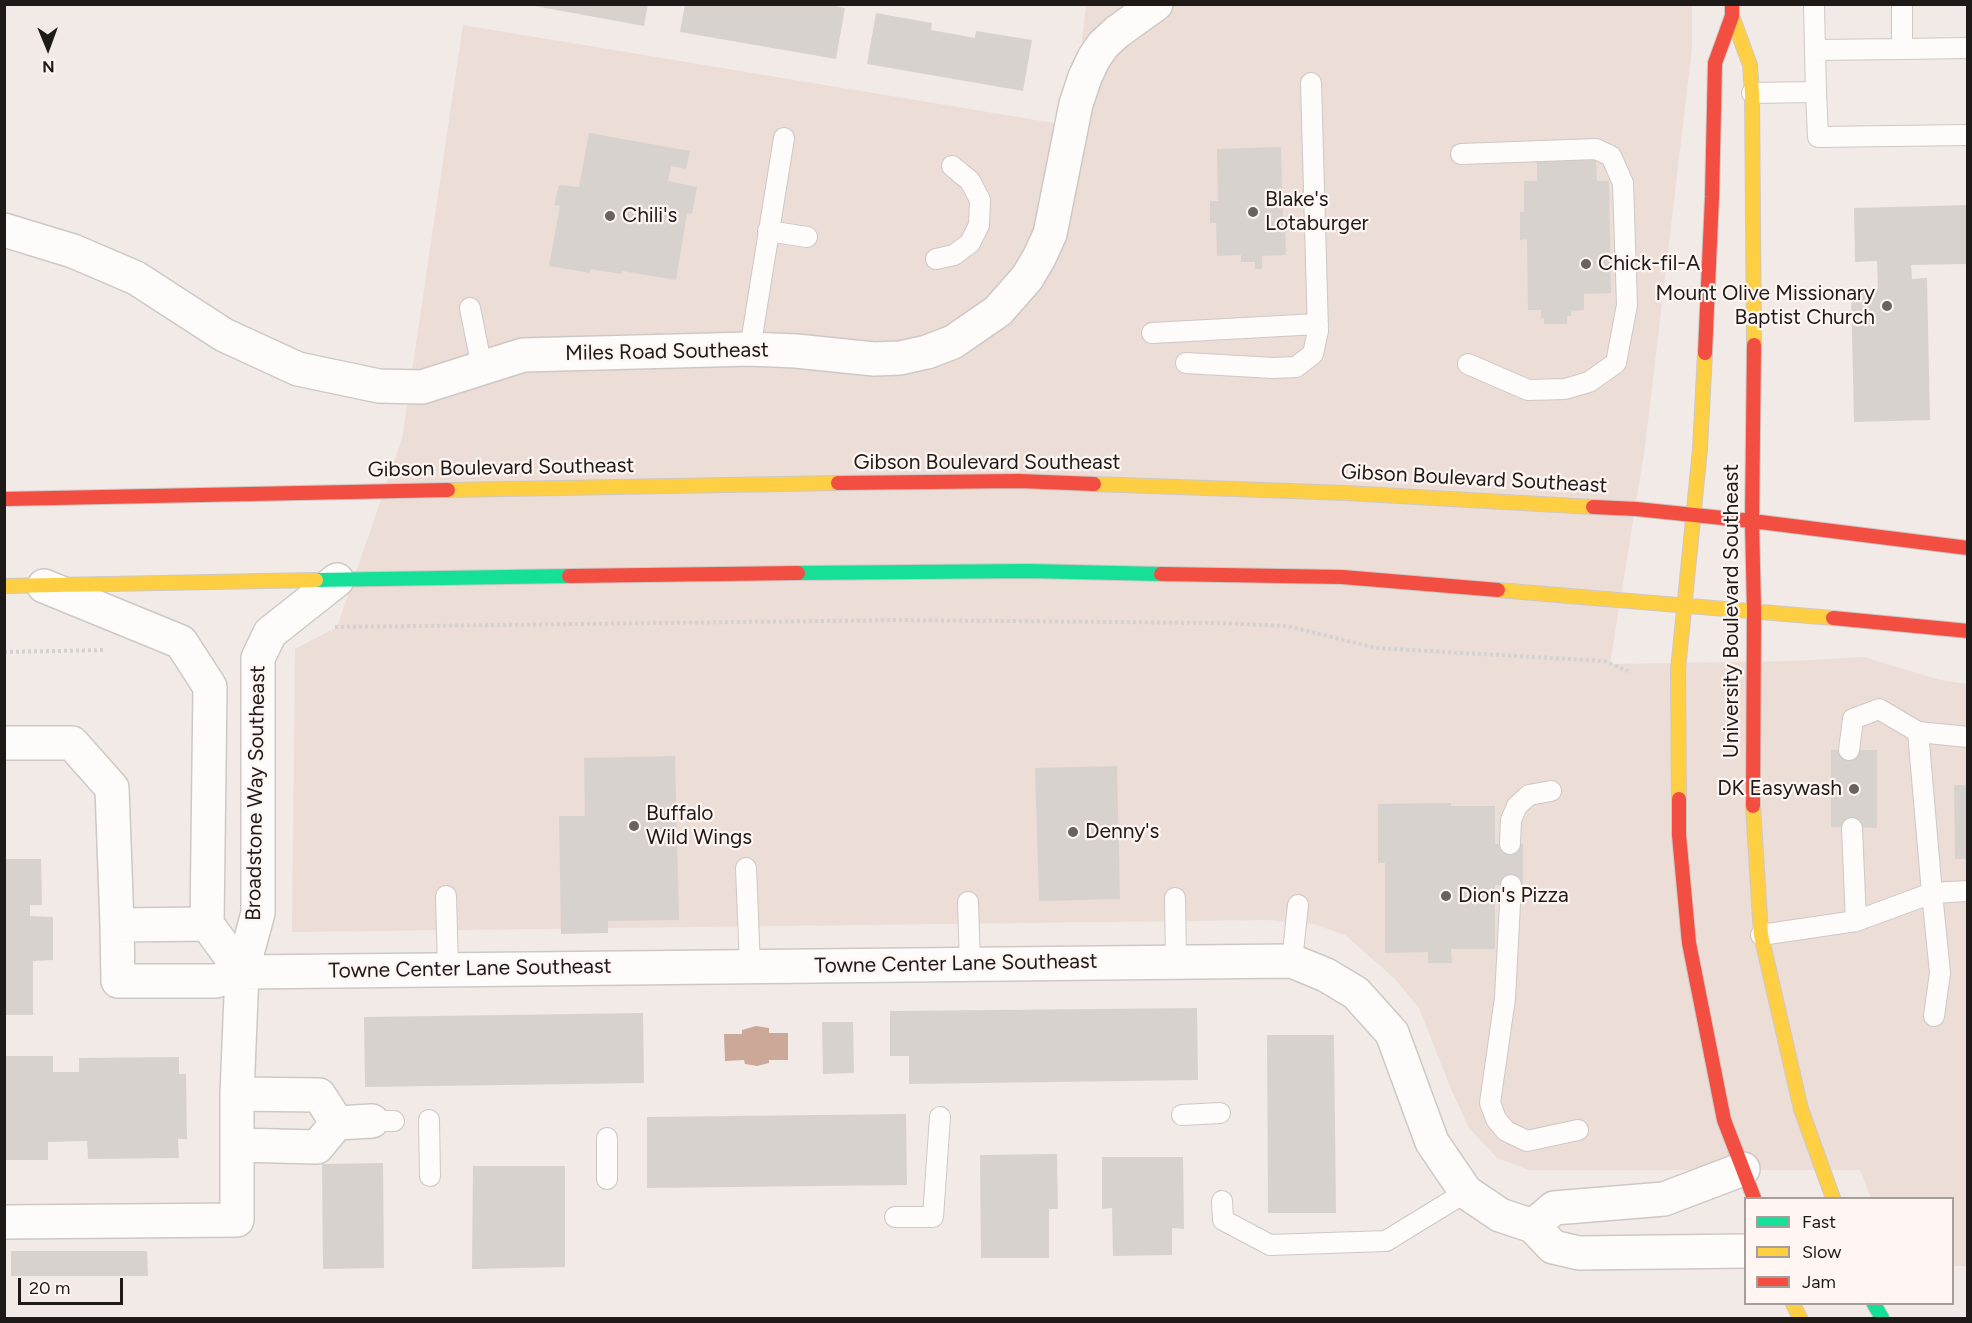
<!DOCTYPE html>
<style>
body{margin:0}
#map{position:relative;width:1972px;height:1323px;overflow:hidden;background:#f2eae7;font-family:Figtree,sans-serif}
canvas{display:block}
.frame{position:absolute;inset:0;border:6px solid #1e1a18;pointer-events:none}
.legend{position:absolute;left:1744px;top:1197px;width:210px;height:108px;box-sizing:border-box;background:#fff6f3;border:2px solid #a59e9b;margin:0;padding:8px 10px;list-style:none;font-size:18px;color:#1e1a18}
.legend li{display:flex;align-items:center;gap:12px;height:30px}
.legend b{width:30px;border:2px solid #a59e9b}
.north{position:absolute;left:18px;top:18px;width:60px;height:60px;-webkit-text-stroke:4px #fff6f3;paint-order:stroke;rotate:179deg;font-size:16px;font-weight:700;line-height:24px;text-align:center;color:#1e1a18}
.north::after{content:'';display:block;margin:auto;width:21px;height:27px;background:#1e1a18;clip-path:polygon(50% 0,100% 100%,50% 72%,0 100%)}
.scale{position:absolute;left:18px;top:1278px;width:105px;height:27px;box-sizing:border-box;border:3px solid #1e1a18;border-top:0;padding-left:8px;font-size:18px;line-height:21px;white-space:nowrap;color:#1e1a18;-webkit-text-stroke:4px #fff6f3;paint-order:stroke}
</style>
<div id="map">
<canvas width="1972" height="1323"></canvas>
<div class="frame"></div>
<ul class="legend">
<li><b style="height:8px;background:#16e098"></b>Fast</li>
<li><b style="height:8px;background:#ffcf43"></b>Slow</li>
<li><b style="height:8px;background:#f24e42"></b>Jam</li>
</ul>
<div class="north">N</div>
<div class="scale">20 m</div>
</div>
<script>
const g = document.querySelector('canvas').getContext('2d');
g.lineJoin = 'round';
function fillPath(path, color) {
  g.fillStyle = color;
  g.fill(path, 'evenodd');
}
function shape(rows) {
  const path = new Path2D();
  for (const r of rows) {
    path.moveTo(r[0], r[1]);
    for (let i = 2; i < r.length; i += 2) path.lineTo(r[i], r[i + 1]);
  }
  return path;
}
function strokePath(path, color, width, dash) {
  g.strokeStyle = color;
  g.lineWidth = width;
  g.lineCap = dash ? 'butt' : 'round';
  g.setLineDash(dash || []);
  g.stroke(path);
}
function label(font, color, halo, rows, align = 'center') {
  g.font = font + ' Figtree,sans-serif';
  g.lineWidth = 4.5;
  g.setLineDash([]);
  g.textBaseline = 'middle';
  g.strokeStyle = halo;
  g.fillStyle = color;
  for (const [text, x, y, turn = 0] of rows) {
    g.save();
    g.translate(x, y);
    g.rotate((+turn || 0) * Math.PI / 180);
    g.textAlign = isNaN(turn) ? turn : align;
    if (halo) g.strokeText(text, 0, 0);
    g.fillText(text, 0, 0);
    g.restore();
  }
}
const built = shape([
 [1091,5,1692,5,1692,48,1645,447,1610,664,1793,661,1864,657,1940,680,1967,684,1967,1266,1953,1266,1952,1198,1871,1198,1860,1170,1529,1170,1497,1158,1469,1128,1451,1089,1419,1008,1395,979,1345,935,1314,924,1267,920,292,932,295,649,337,627,402,439,463,25,1072,126,1086,6]
]);
const water = shape([
 [756,1026,769,1028,769,1033,788,1033,788,1060,769,1060,769,1063,757,1066,745,1064,744,1060,725,1061,724,1034,742,1034,742,1030]
]);
const building = shape([
 [524,4,648,4,644,26],
 [685,4,826,4,845,8,836,59,680,32],
 [876,13,932,23,931,30,975,38,976,31,1032,40,1023,91,867,64],
 [589,133,690,151,686,169,671,166,668,181,697,187,692,214,687,213,676,280,622,271,621,274,590,269,590,273,549,266,560,206,554,205,559,185,579,187],
 [1281,147,1283,221,1285,221,1286,255,1262,256,1262,269,1255,269,1255,262,1241,262,1241,255,1217,256,1216,223,1210,223,1210,201,1218,201,1217,149],
 [1596,160,1597,181,1609,181,1611,293,1584,294,1584,310,1571,311,1571,316,1567,316,1567,324,1544,324,1544,318,1541,318,1541,310,1528,310,1527,239,1520,240,1520,212,1524,212,1524,181,1537,181,1537,161],
 [1968,205,1968,264,1911,265,1912,279,1927,278,1930,420,1854,422,1851,290,1878,289,1877,261,1855,262,1854,208],
 [1831,750,1877,750,1877,828,1831,827],
 [675,756,679,920,608,921,608,933,561,934,559,816,585,816,584,758],
 [1117,766,1120,899,1039,901,1035,768],
 [1954,785,1968,785,1968,859,1955,859],
 [1451,803,1451,806,1495,806,1495,844,1523,844,1523,885,1495,885,1495,949,1451,949,1452,963,1428,963,1428,952,1385,953,1385,863,1378,863,1378,804],
 [5,859,41,859,42,905,30,905,30,916,53,917,53,960,33,961,33,1015,5,1015],
 [1197,1008,1198,1080,909,1084,909,1056,890,1056,890,1011],
 [643,1013,644,1083,365,1087,364,1017],
 [822,1022,853,1022,854,1073,823,1074],
 [1267,1035,1334,1035,1336,1213,1268,1213],
 [4,1056,53,1056,53,1072,79,1072,79,1058,179,1057,179,1074,186,1074,187,1139,178,1139,179,1158,88,1159,87,1141,48,1142,48,1160,4,1160],
 [906,1114,907,1185,647,1188,647,1117],
 [1057,1154,1058,1209,1049,1209,1049,1258,981,1258,980,1155],
 [1102,1157,1183,1157,1184,1229,1172,1228,1172,1255,1113,1256,1112,1208,1102,1209],
 [383,1163,384,1268,323,1269,322,1164],
 [473,1166,565,1166,565,1267,472,1269],
 [11,1251,147,1251,148,1276,11,1276]
]);
const path = shape([
 [335,627,900,620,1219,623,1287,626,1376,648,1604,661,1628,671],
 [4,652,106,650]
]);
const lane = shape([
 [1814,4,1815,50,1902,49],
 [1902,4,1902,49,1968,48],
 [1815,50,1816,92],
 [1752,93,1816,92,1818,137,1968,135],
 [1461,154,1596,149,1611,156,1623,183,1627,305,1616,363,1589,382,1565,389,1528,390,1468,364],
 [768,231,807,237],
 [936,259,954,255,970,243,979,225,980,200,970,181,952,166],
 [470,308,482,368],
 [1152,333,1318,324],
 [750,349,784,138],
 [1186,363,1273,368,1296,367,1313,354,1318,331,1311,83],
 [1968,737,1918,732,1932,893,1968,891],
 [1849,750,1853,719,1879,709,1918,732],
 [1852,828,1856,921],
 [1510,844,1511,820,1517,806,1529,795,1551,791],
 [746,868,750,966],
 [1511,885,1505,998,1490,1103,1496,1119,1506,1131,1527,1141,1578,1130],
 [446,896,448,968],
 [1175,898,1176,962],
 [968,902,970,964],
 [1761,935,1856,921,1932,893,1940,973,1934,1016],
 [1292,961,1298,905],
 [1182,1115,1220,1113],
 [429,1120,430,1176],
 [372,1121,394,1121],
 [607,1138,607,1179],
 [1222,1201,1223,1220,1270,1245,1386,1241,1466,1192],
 [895,1217,933,1217,940,1117]
]);
const street = shape([
 [4,230,73,251,136,278,224,335,298,369,379,386,422,387,523,355,750,349,796,351,874,359,900,358,927,352,953,342,998,311,1027,278,1039,258,1050,234,1076,104,1085,77,1094,58,1103,45,1117,32,1156,4],
 [44,586,181,642,210,687,207,924],
 [4,743,72,743,112,788,117,925],
 [207,924,242,972,1292,961,1326,975,1356,993,1392,1033,1432,1142,1466,1192,1500,1215,1533,1226,1553,1247,1579,1253,1746,1251],
 [207,924,117,925,118,981,216,981,242,972],
 [237,1094,319,1095,337,1123,317,1147,238,1145],
 [337,1123,372,1121],
 [4,1222,237,1220,237,1094,242,972,258,913,258,658,270,633,337,580],
 [1533,1226,1554,1208,1664,1199,1743,1169]
]);
const fast = shape([
 [798,573,1028,571,1161,574],
 [316,580,569,576],
 [1874,1304,1882,1318]
]);
const slow = shape([
 [1732,16,1750,65,1752,93,1754,345],
 [1094,484,1346,493,1593,507],
 [448,490,838,483],
 [4,586,316,580],
 [1498,590,1833,618],
 [1679,799,1678,670,1700,449,1705,353],
 [1753,806,1761,935,1801,1109,1833,1198],
 [1793,1304,1800,1318]
]);
const jam = shape([
 [1705,353,1712,197,1715,63,1732,16,1732,4],
 [838,483,1019,481,1094,484],
 [4,499,448,490],
 [1593,507,1636,509,1752,521,1968,548],
 [1161,574,1342,577,1498,590],
 [569,576,798,573],
 [1833,618,1968,631],
 [1679,799,1679,835,1689,943,1724,1120,1754,1198],
 [1753,806,1754,610,1752,521,1754,345]
]);
const markers = [
 [1253,212,6,"#686360"],
 [610,216,6,"#686360"],
 [1586,264,6,"#686360"],
 [1887,306,6,"#686360"],
 [1854,789,6,"#686360"],
 [634,826,6,"#686360"],
 [1073,832,6,"#686360"],
 [1446,896,6,"#686360"]
];
const poiNames = [
 ["Blake's",1265,200],
 ["Lotaburger",1265,224],
 ["Chili's",622,216],
 ["Chick-fil-A",1598,264],
 ["Mount Olive Missionary",1875,294,"right"],
 ["Baptist Church",1875,318,"right"],
 ["DK Easywash",1842,789,"right"],
 ["Buffalo",646,814],
 ["Wild Wings",646,838],
 ["Denny's",1085,832],
 ["Dion's Pizza",1458,896]
];
const streetNames = [
 ["Miles Road Southeast",667,352,-1],
 ["Gibson Boulevard Southeast",987,463],
 ["Gibson Boulevard Southeast",501,468,-1],
 ["Gibson Boulevard Southeast",1474,479,3],
 ["University Boulevard Southeast",1732,611,-90],
 ["Broadstone Way Southeast",256,793,-89],
 ["Towne Center Lane Southeast",956,964,-1],
 ["Towne Center Lane Southeast",470,969,-1]
];
fillPath(built, '#ecddd6');
fillPath(water, '#cca899');
fillPath(building, '#d8d2cf');
strokePath(lane, '#cec8c5', 22);
strokePath(street, '#cec8c5', 36);
strokePath(fast, '#cec8c5', 16);
strokePath(slow, '#cec8c5', 16);
strokePath(jam, '#cec8c5', 16);
strokePath(path, '#d4d2d1', 4, [3, 3]);
strokePath(lane, '#fdfcfb', 20);
strokePath(street, '#fdfcfb', 33);
strokePath(fast, '#16e098', 14);
strokePath(slow, '#ffcf43', 14);
strokePath(jam, '#f24e42', 14);
for (const [x, y, r, color] of markers) {
  const dot = new Path2D();
  dot.arc(x, y, r, 0, 2 * Math.PI);
  g.fillStyle = color;
  g.fill(dot);
  strokePath(dot, '#fff6f3', 2);
}
label('21px', '#1e1a18', '#fff6f3', poiNames, 'left');
label('21px', '#1e1a18', '#fff6f3', streetNames);
</script>
